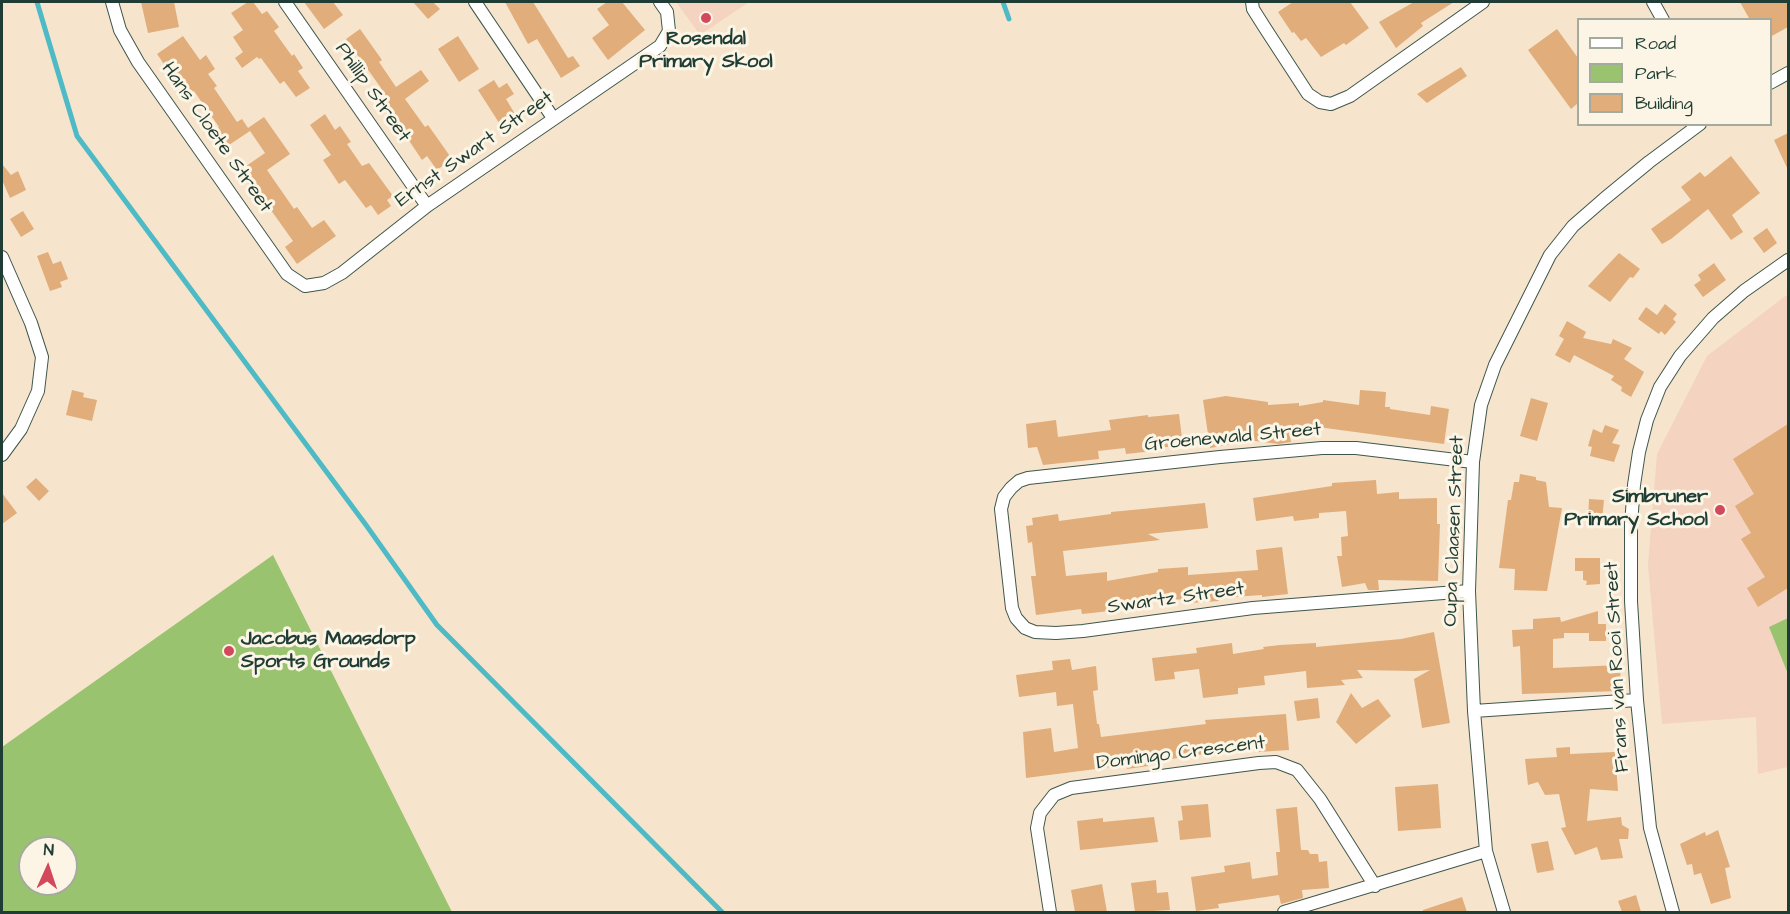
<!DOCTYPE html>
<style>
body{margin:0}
#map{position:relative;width:1790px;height:914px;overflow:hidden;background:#f6e5cc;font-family:"Architects Daughter",sans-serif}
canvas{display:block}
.frame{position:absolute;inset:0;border:3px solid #1f3d34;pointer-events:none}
.legend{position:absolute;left:1577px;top:18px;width:195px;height:108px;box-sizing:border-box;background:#fcf5e5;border:2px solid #a4ab9e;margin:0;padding:8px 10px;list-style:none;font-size:18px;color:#1f3d34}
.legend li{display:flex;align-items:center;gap:12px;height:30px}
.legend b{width:30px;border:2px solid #a4ab9e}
.north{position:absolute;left:18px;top:836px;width:60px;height:60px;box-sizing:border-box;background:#fcf5e5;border:2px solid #a4ab9e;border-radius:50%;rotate:3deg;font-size:16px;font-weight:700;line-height:24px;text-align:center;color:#1f3d34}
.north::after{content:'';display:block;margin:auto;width:21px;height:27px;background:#d1495b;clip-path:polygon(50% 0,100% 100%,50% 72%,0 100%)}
</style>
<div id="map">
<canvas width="1790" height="914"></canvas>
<div class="frame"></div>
<ul class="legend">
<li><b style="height:8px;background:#fff"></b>Road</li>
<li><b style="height:16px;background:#9ac370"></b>Park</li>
<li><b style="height:16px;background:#e0ad7b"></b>Building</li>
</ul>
<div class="north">N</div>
</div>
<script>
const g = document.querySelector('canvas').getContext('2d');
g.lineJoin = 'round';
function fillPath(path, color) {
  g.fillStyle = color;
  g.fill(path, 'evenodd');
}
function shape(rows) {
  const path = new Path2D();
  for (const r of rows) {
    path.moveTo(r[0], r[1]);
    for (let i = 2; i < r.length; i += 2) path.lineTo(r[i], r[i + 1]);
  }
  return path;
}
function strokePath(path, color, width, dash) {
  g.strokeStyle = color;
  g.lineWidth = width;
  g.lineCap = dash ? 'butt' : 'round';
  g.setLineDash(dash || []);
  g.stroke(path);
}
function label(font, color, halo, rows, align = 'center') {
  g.font = font + ' "Architects Daughter",sans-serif';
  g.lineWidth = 6;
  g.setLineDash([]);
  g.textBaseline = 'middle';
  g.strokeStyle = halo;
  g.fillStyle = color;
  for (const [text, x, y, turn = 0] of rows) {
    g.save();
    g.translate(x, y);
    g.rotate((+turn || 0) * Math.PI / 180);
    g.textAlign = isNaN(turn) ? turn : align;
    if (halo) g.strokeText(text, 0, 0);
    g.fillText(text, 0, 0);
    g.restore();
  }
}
const built = shape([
 [676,2,749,2,700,35],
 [1788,294,1788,767,1758,774,1756,717,1662,724,1648,565,1657,454,1707,356]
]);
const green = shape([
 [273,555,452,912,2,912,2,747],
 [30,848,66,848,66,884,30,884],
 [1788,618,1788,674,1769,627]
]);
const stream = shape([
 [37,2,77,136,366,525,437,625,722,912],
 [1003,2,1009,19]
]);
const building = shape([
 [141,2,174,2,179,27,148,33],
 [248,2,253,2,262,14,267,11,279,27,274,31,292,56,294,54,303,68,298,71,310,88,296,97,284,81,280,84,261,58,259,59,257,57,242,68,235,58,243,52,233,37,243,30,231,13],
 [304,2,333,2,343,15,324,29],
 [413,2,433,2,440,9,428,19],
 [505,2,533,2,568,58,573,56,580,66,561,78,537,39,528,44],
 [607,2,622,2,645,30,608,60,592,38,609,25,597,9],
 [1293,2,1350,2,1369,28,1346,45,1344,43,1321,57,1306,38,1301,41,1294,32,1292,33,1278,12],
 [1414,2,1454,2,1421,23,1423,26,1396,48,1379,22],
 [1740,2,1788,2,1788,27,1770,37,1770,20,1750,20],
 [360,29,382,60,379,62,396,87,421,70,429,81,405,99,425,127,428,125,452,159,437,170,427,156,422,160,408,139,411,137,389,106,384,109,373,93,381,88,346,39],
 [1557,29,1578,58,1578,103,1571,109,1528,50],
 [183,36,200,60,206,55,215,69,208,74,217,86,214,88,237,122,242,119,250,131,226,147,214,130,219,127,194,91,186,96,157,54],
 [458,36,479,69,459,82,438,49],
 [1461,67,1467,76,1427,103,1417,94],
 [494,80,499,88,507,83,514,94,506,99,518,119,503,129,478,90],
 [325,114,335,130,340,126,351,142,347,144,362,166,369,163,393,196,387,200,391,206,378,215,371,205,366,208,345,180,339,184,323,160,331,155,310,125],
 [264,117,290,154,267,170,294,209,297,207,312,228,324,220,336,236,297,264,285,247,293,241,268,206,266,208,239,171,265,153,248,128],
 [1788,133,1788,170,1774,140],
 [1731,156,1760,193,1732,215,1743,232,1731,240,1708,209,1671,239,1662,244,1651,229,1691,200,1681,187,1700,172,1705,177],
 [2,164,11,175,18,171,26,190,10,198,2,180],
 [23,211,34,229,21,237,10,219],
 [1767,228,1777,243,1764,253,1753,238],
 [48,252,53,264,61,261,68,279,60,282,62,287,50,291,37,256],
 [1619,253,1640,269,1633,278,1630,277,1610,302,1588,286],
 [1714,263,1726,280,1703,297,1694,285,1701,280,1698,275],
 [1665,304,1677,314,1673,319,1676,322,1665,335,1661,331,1659,334,1638,319,1646,307,1657,315],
 [1567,321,1586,332,1583,338,1611,344,1613,339,1632,348,1624,359,1644,372,1631,397,1621,391,1622,387,1611,380,1614,376,1574,355,1570,363,1555,355,1564,339,1559,336],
 [72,390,84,393,83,397,97,400,92,421,66,415],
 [1360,390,1386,392,1385,407,1390,407,1390,409,1430,415,1431,406,1449,409,1444,444,1318,427,1319,433,1290,437,1291,442,1279,444,1231,438,1232,444,1210,448,1203,400,1226,396,1268,402,1268,405,1299,403,1299,406,1323,402,1323,400,1359,405],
 [1531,398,1548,403,1537,441,1520,436],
 [1179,414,1183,446,1152,448,1153,451,1126,454,1125,448,1098,451,1099,459,1043,465,1037,447,1028,448,1026,424,1056,420,1058,437,1111,430,1109,420,1148,415,1148,417],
 [1788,424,1788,588,1758,607,1747,588,1765,577,1741,539,1751,533,1735,506,1754,494,1733,459],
 [1605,425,1619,430,1612,443,1620,445,1614,462,1590,456,1592,447,1588,446,1593,429,1602,433],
 [1520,474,1536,477,1536,480,1546,482,1549,507,1562,508,1547,591,1514,590,1515,569,1499,568,1508,500,1511,500,1514,482,1519,482],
 [36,478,49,491,39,501,26,487],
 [1376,480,1377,494,1399,492,1399,499,1437,498,1437,524,1440,524,1438,581,1378,580,1379,590,1368,590,1365,583,1342,587,1337,556,1342,556,1341,537,1348,536,1346,511,1319,513,1319,518,1294,521,1293,516,1256,521,1253,498,1332,486,1332,483],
 [2,493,17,513,2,524],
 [1589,499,1604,500,1602,520,1588,521],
 [1205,503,1208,528,1148,534,1160,540,1063,551,1066,576,1107,572,1107,581,1158,572,1158,569,1188,567,1188,575,1258,570,1256,550,1282,547,1288,594,1262,597,1262,595,1219,598,1219,601,1190,603,1190,599,1145,601,1146,604,1110,611,1082,614,1081,609,1036,615,1031,576,1036,576,1032,542,1028,543,1026,526,1033,525,1032,518,1058,514,1059,521,1111,514,1111,512],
 [1575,558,1600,558,1600,584,1586,585,1587,581,1583,580,1583,571,1575,571],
 [1598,611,1598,624,1606,624,1606,641,1589,641,1589,633,1564,633,1564,638,1553,639,1553,668,1620,665,1621,691,1522,694,1520,646,1513,647,1512,630,1533,629,1533,619,1560,617,1561,622],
 [1434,632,1450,723,1422,728,1414,679,1430,670,1416,671,1357,670,1363,678,1341,680,1345,685,1307,688,1306,671,1264,676,1265,685,1238,688,1238,694,1203,698,1199,669,1174,672,1175,679,1155,681,1152,658,1197,653,1196,648,1232,643,1233,654,1264,649,1263,647,1280,645,1316,643,1316,647,1401,639],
 [1070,659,1072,670,1096,666,1098,690,1093,691,1097,724,1099,724,1101,737,1206,724,1205,720,1286,714,1289,750,1258,752,1258,746,1171,759,1171,751,1146,754,1148,766,1127,769,1127,765,1026,778,1023,732,1051,728,1054,752,1078,748,1073,704,1057,706,1056,692,1019,697,1016,675,1053,670,1052,661],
 [1351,693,1362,708,1378,699,1391,716,1356,744,1336,722],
 [1318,698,1320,718,1297,721,1294,701],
 [1570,747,1570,754,1615,752,1618,791,1590,789,1587,821,1621,817,1622,825,1629,829,1628,839,1619,839,1623,858,1601,860,1597,847,1575,855,1561,828,1566,827,1559,794,1545,795,1538,782,1528,785,1525,759,1557,757,1556,748],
 [1438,784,1441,828,1398,831,1395,787],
 [1208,804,1211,837,1180,840,1178,821,1183,820,1181,806],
 [1297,807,1301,850,1308,850,1310,854,1318,854,1319,862,1327,861,1329,888,1302,890,1303,898,1281,904,1279,895,1218,904,1219,908,1196,911,1191,877,1225,872,1224,866,1250,862,1252,879,1278,875,1276,852,1280,852,1276,809],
 [1154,817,1158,842,1080,850,1077,821,1103,818,1103,822],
 [1718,830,1730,867,1725,868,1731,898,1711,904,1701,873,1694,875,1692,864,1687,865,1680,844,1705,832,1706,836],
 [1548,841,1554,870,1537,873,1531,844],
 [1156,880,1157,893,1168,892,1170,910,1135,912,1131,883],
 [1102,884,1107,912,1075,912,1071,890],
 [1636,895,1641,912,1622,912,1618,901],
 [1462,897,1467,912,1423,912,1423,910]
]);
const minor = shape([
 [112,2,120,30,138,62,287,274,305,286,324,283,342,273,427,206,660,46,669,31,667,12,660,2],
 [285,2,427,206],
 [475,2,553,118],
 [1252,2,1253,9,1265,28,1308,94,1320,102,1331,104,1350,96,1483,2],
 [1653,2,1663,20],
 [1770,83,1788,73],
 [2,257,31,323,42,357,38,391,21,429,2,455],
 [1469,591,1253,608,1083,631,1056,633,1035,632,1025,628,1016,618,1012,608,1001,509,1004,497,1011,488,1019,481,1028,478,1220,457,1322,448,1356,448,1473,462],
 [1474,711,1637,700],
 [1050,912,1037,828,1040,813,1054,795,1071,788,1259,763,1276,762,1297,770,1320,799,1375,886],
 [1284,912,1486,851],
 [1504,912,1486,851,1474,711,1469,591,1473,462,1481,405,1495,365,1550,255,1573,226,1604,199,1649,162,1700,124],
 [1673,912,1650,828,1637,700,1631,601,1631,524,1634,485,1639,452,1647,420,1660,387,1680,356,1713,318,1744,291,1788,260]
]);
const markers = [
 [706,18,6,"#d1495b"],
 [1720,510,6,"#d1495b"],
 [229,651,6,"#d1495b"]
];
const poiNames = [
 ["Rosendal",706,40],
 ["Primary Skool",706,63],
 ["Simbruner",1708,498,"right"],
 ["Primary School",1708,521,"right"],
 ["Jacobus Maasdorp",241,640,"left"],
 ["Sports Grounds",241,663,"left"]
];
const streetNames = [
 ["Phillip Street",372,93,55],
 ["Hans Cloete Street",216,138,55],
 ["Ernst Swart Street",475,150,-35],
 ["Groenewald Street",1233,438,-5],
 ["Oupa Claasen Street",1455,531,-88],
 ["Swartz Street",1176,599,-8],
 ["Frans van Rooi Street",1618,667,-93],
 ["Domingo Crescent",1181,754,-7]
];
fillPath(built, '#f4d3c0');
fillPath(green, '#9ac370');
strokePath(stream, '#4dbac6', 5);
fillPath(building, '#e0ad7b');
strokePath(minor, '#3f564b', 14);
strokePath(minor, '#fff', 12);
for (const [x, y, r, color] of markers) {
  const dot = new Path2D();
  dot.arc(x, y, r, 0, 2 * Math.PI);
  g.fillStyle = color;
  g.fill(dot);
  strokePath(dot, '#fcf5e5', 2);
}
label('bold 20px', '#1f3d34', '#fcf5e5', poiNames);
label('20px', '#1f3d34', '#fcf5e5', streetNames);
</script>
